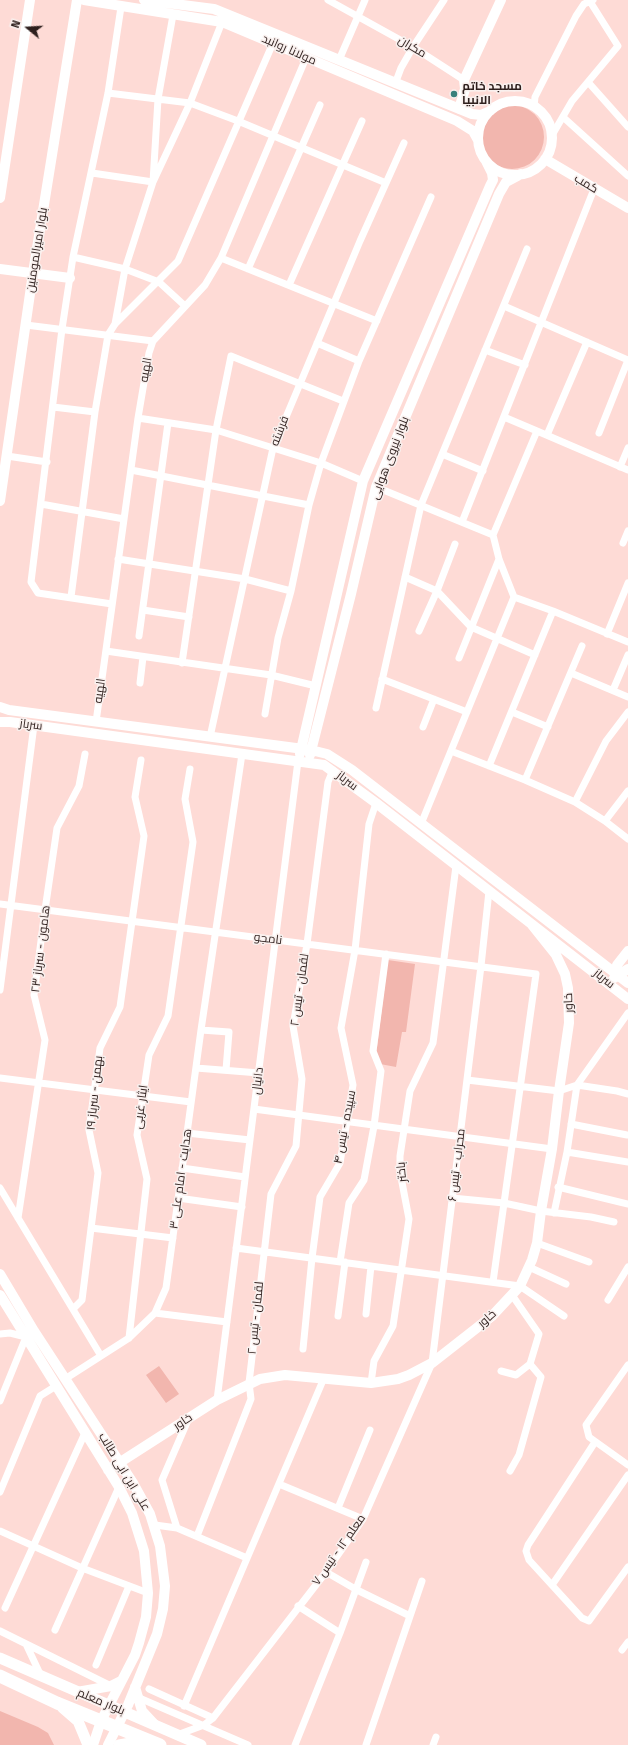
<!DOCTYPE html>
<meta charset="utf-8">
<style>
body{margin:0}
#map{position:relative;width:628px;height:1745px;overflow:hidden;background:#fedbd6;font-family:"Fira Sans",sans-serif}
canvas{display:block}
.north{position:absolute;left:8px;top:8px;width:40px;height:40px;-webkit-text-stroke:3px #f9f0ee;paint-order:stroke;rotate:288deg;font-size:11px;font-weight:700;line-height:16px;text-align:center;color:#2e1f1d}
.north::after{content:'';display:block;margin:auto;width:14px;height:18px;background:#2e1f1d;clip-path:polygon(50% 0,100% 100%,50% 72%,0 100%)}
</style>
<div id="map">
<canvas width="628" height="1745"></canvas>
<div class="north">N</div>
</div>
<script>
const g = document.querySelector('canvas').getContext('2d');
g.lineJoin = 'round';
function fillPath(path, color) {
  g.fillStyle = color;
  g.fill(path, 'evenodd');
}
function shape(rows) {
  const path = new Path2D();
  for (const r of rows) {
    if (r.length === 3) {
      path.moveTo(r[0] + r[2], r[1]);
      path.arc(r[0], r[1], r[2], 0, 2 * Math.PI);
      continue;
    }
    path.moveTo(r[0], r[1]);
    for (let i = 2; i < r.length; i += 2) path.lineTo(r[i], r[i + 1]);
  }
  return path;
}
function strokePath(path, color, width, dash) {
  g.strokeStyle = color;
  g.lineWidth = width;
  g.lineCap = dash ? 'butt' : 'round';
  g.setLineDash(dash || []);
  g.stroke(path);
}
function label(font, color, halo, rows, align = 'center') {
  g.font = font + ' "Fira Sans",Cairo,sans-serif';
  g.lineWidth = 3;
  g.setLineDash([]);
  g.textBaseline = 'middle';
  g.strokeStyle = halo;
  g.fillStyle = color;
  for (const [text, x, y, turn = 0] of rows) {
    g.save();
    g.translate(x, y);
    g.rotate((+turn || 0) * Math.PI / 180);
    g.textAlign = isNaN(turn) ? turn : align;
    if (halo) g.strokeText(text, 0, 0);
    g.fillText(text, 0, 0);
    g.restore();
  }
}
const green = shape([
 [512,137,32],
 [388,960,415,964,406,1032,402,1032,396,1067,375,1063],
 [159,1366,179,1394,166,1403,146,1375],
 [0,1711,38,1727,48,1733,54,1745,0,1745]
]);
const street = shape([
 [328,0,413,47,464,80],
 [339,60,365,0],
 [588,82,628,127],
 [395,84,401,68,413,47,444,0],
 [108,93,190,103,238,121,386,183],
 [534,107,535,97,576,16,584,4,593,0],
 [563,117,628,176],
 [551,137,572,101,618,46,589,0],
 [92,173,153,182,190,103,222,22],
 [73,257,125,269,159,282,185,306],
 [221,258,377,321],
 [248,269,320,105],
 [289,285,362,121],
 [504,306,628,360],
 [115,324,125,269,153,182,158,99,173,15],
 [26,325,153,341],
 [317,343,359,361],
 [485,350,525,365],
 [53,407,95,412],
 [504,417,537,431],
 [138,418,216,430,321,463,363,481],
 [599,433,628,360],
 [547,435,587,342],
 [442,454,483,471],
 [7,456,47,462],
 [620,467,628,448],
 [131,470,309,505],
 [376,487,493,535,499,559,514,597,553,611,628,642],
 [41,504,124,519],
 [462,522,594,189],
 [493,535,537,431,628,470],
 [623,543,628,531],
 [118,559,245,579,291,591],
 [405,577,437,591,471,627,535,655],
 [71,597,95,412,108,335,115,324,178,261,273,43],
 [112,604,38,593,31,582,62,329,73,257,108,93,121,7],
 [143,610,189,617],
 [419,631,437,591,455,544],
 [607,634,628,583],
 [139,636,168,423],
 [106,651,271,675,316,686],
 [459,658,499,559],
 [182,663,216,430,231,356,343,401],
 [571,673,628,697],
 [382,679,467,712],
 [140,683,143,657],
 [613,690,628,655],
 [376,708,421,505,527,249],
 [512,712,548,727],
 [265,714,278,638,291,591,309,505,321,463,359,361,431,197],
 [96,722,138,418,149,353,153,341,205,285,221,258,306,58],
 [423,727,434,699],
 [210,737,273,448,360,241,404,143],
 [451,751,525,780,575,802,605,821,628,839],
 [489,766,553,611],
 [525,780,582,646],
 [575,802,606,741,628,712],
 [605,821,628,791],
 [421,824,514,597],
 [0,904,536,974,493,1282],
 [0,990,34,725],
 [201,1030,229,1032,226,1070],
 [196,1068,259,1073],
 [0,1078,191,1102],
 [467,1080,559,1091,577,1085,617,1091,628,1094],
 [254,1109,552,1149],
 [571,1124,627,1135],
 [187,1133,250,1140],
 [567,1152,628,1162],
 [182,1168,245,1177],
 [558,1187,628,1204],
 [0,1188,101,1356],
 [178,1198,242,1207],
 [452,1198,504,1203,541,1211,591,1217,614,1222],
 [554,1213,567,1152,577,1085,628,1013],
 [18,1218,45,1040,34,995,45,910,57,828,79,786,85,754],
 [91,1228,173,1238],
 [537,1243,589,1262],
 [236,1248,520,1286,564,1316],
 [340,1262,349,1203,364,1180,374,1126,381,1071,373,1051,386,954],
 [529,1267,566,1284],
 [608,1300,628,1267],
 [73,1309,82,1300,98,1173,89,1130,100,1048,120,1007,144,836,135,797,141,760],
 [155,1313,227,1322],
 [366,1314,371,1266],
 [338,1316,345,1262],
 [0,1334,10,1333,26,1337,0,1401],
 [129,1338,147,1179,137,1135,149,1055,168,1016,193,842,185,799,190,769],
 [303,1349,312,1258,320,1197,340,1163,353,1085,341,1028,355,950,369,824,376,803],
 [628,1365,586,1425,589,1437,628,1465],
 [501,1371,516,1375,530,1364],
 [65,1379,129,1338,155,1313,166,1288,201,1030,242,754],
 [371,1383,374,1361,393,1326,409,1219,400,1172,400,1156,410,1091,433,1043,456,866],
 [217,1400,298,761],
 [188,1420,162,1480,177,1528,247,1558],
 [595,1442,528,1545,526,1551,529,1560,582,1618,589,1621,628,1567],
 [510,1471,519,1455,541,1377,530,1364,539,1334,512,1295],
 [279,1484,363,1519],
 [0,1492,40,1396,56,1386],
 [338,1508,370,1430],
 [155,1525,177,1528],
 [0,1531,82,1568,148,1593],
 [197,1536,251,1399,249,1383,271,1194,296,1146,302,1079,293,1026,307,944,328,782,333,770],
 [326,1572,357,1590,410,1616],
 [552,1585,628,1475],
 [298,1606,340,1633],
 [5,1608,85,1433],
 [55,1630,119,1487],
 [0,1631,111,1686],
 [26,1644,41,1676],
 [622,1650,628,1642],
 [96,1665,129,1586],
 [149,1689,213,1718],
 [137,1697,248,1745],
 [184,1706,324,1378],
 [177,1735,204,1725,213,1718,326,1572,363,1519,432,1363,481,966,489,891],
 [295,1745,340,1633,366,1562],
 [366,1745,422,1581],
 [433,1745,436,1737]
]);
const secondary = shape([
 [84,0,222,22,457,121,473,131,478,140],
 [144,0,214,9,472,114,481,115,490,111],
 [515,138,37],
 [459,109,465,89,464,80,501,0],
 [545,159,628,208],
 [0,198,30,0],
 [0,269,70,278],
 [0,501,33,273,77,0],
 [0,707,9,710,311,750,327,754,352,770,628,983],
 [0,722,10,722,324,765,376,803,628,999],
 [300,754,363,481,490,186,493,180,492,173,486,161],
 [310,755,351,594,376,487,499,194,506,182,521,174],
 [617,975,617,965,628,951],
 [614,978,628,969],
 [0,1274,34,1331,133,1483,150,1514,160,1546,165,1586,163,1609,157,1634,128,1705,108,1745],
 [0,1295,119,1487,132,1513,144,1551,148,1593,146,1617,139,1643,135,1655,101,1721,93,1745],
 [108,1470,217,1400,260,1379,285,1375,371,1383,398,1379,409,1375,432,1363,492,1316,520,1286,532,1260,537,1243,541,1211,552,1149,559,1091,569,1023,568,988,565,974,556,955,532,925],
 [135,1687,142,1711,155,1725],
 [77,1692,111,1686,121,1681]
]);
const primary = shape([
 [0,1658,201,1745],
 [63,1708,78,1721,88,1745],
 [119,1745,148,1740]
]);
const highway = shape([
 [0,1676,57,1703,160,1745]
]);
const markers = [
 [454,94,4,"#38807b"]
];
const streetNames = [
 ["مکران",412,47,31],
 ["مولانا روانبد",289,50,24],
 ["کمب",586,184,31],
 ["بلوار امیرالمومنین",37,250,-81],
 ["الهیه",146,370,-80],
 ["فرشته",280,431,-69],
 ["بلوار نیروی هوایی",390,458,-69],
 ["الهیه",100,691,-82],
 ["سرباز",31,725,8],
 ["سرباز",347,781,37],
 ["نامجو",268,939,7],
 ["هامون - سرباز ۲۳",41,949,-83],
 ["سرباز",604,979,39],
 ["لقمان - تیس ۲",300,990,-82],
 ["خاور",569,1003,-92],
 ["دانیال",258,1081,-83],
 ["بهمن - سرباز ۱۹",95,1093,-84],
 ["ایثار غربی",141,1107,-82],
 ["سپیده - تیس ۴",345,1127,-79],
 ["محراب - تیس ۶",457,1165,-83],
 ["باختر",402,1172,-95],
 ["هدایت - امام علی ۳",181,1179,-82],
 ["لقمان - تیس ۲",256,1318,-84],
 ["خاور",487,1319,-41],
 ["خاور",183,1422,-33],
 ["علی ابن ابی طالب",124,1472,59],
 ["معلم ۱۲ - تیس ۷",339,1550,-55],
 ["بلوار معلم",101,1702,23]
];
const poiNames = [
 ["مسجد خاتم",462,87],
 ["الانبیا",462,101]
];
fillPath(green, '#f2b6ae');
strokePath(street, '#fff', 7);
strokePath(secondary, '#fff', 10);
strokePath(primary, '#fff', 11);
strokePath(highway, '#fff', 13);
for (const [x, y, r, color] of markers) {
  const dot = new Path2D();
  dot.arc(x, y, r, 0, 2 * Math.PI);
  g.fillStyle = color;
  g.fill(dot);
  strokePath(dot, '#f9f0ee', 1.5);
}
label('12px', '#2e1f1d', '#f9f0ee', streetNames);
label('bold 12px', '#2e1f1d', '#f9f0ee', poiNames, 'left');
</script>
